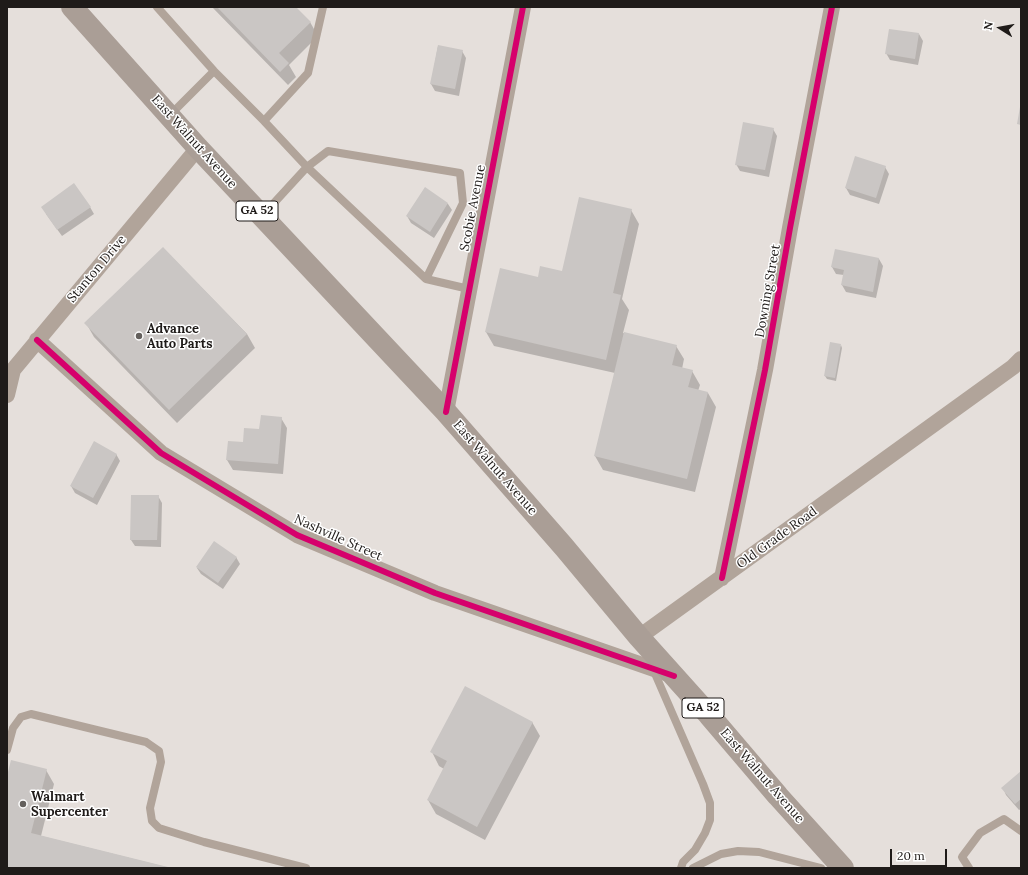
<!DOCTYPE html>
<style>
body{margin:0}
#map{position:relative;width:1028px;height:875px;overflow:hidden;background:#e5dfdb;font-family:Lora,serif}
canvas{display:block}
.frame{position:absolute;inset:0;border:8px solid #1f1b19;pointer-events:none}
.north{position:absolute;left:980px;top:8px;width:40px;height:40px;-webkit-text-stroke:3px #fff;paint-order:stroke;rotate:281deg;font-size:11px;font-weight:700;line-height:16px;text-align:center;color:#1f1b19}
.north::after{content:'';display:block;margin:auto;width:14px;height:18px;background:#1f1b19;clip-path:polygon(50% 0,100% 100%,50% 72%,0 100%)}
.scale{position:absolute;left:890px;top:849px;width:57px;height:18px;box-sizing:border-box;border:2px solid #1f1b19;border-top:0;padding-left:5px;font-size:12px;line-height:14px;white-space:nowrap;color:#1f1b19;-webkit-text-stroke:3px #fff;paint-order:stroke}
</style>
<div id="map">
<canvas width="1028" height="875"></canvas>
<div class="frame"></div>
<div class="north">N</div>
<div class="scale">20 m</div>
</div>
<script>
const g = document.querySelector('canvas').getContext('2d');
g.lineJoin = 'round';
function fillPath(path, color) {
  g.fillStyle = color;
  g.fill(path, 'evenodd');
}
function shape(rows) {
  const path = new Path2D();
  for (const r of rows) {
    path.moveTo(r[0], r[1]);
    for (let i = 2; i < r.length; i += 2) path.lineTo(r[i], r[i + 1]);
  }
  return path;
}
function strokePath(path, color, width, dash) {
  g.strokeStyle = color;
  g.lineWidth = width;
  g.lineCap = dash ? 'butt' : 'round';
  g.setLineDash(dash || []);
  g.stroke(path);
}
function label(font, color, halo, rows, align = 'center') {
  g.font = font + ' Lora,serif';
  g.lineWidth = 3;
  g.setLineDash([]);
  g.textBaseline = 'middle';
  g.strokeStyle = halo;
  g.fillStyle = color;
  for (const [text, x, y, turn = 0] of rows) {
    g.save();
    g.translate(x, y);
    g.rotate((+turn || 0) * Math.PI / 180);
    g.textAlign = isNaN(turn) ? turn : align;
    if (halo) g.strokeText(text, 0, 0);
    g.fillText(text, 0, 0);
    g.restore();
  }
}
const shadow = shape([
 [212,7,295,7,310,22,318,36,289,65,296,77,288,85],
 [919,34,923,41,918,65,890,60,886,53],
 [438,46,462,51,466,58,459,96,435,91,431,84],
 [773,129,777,136,769,177,740,171,736,164],
 [885,167,889,174,879,204,850,195,846,188],
 [425,188,448,204,452,210,434,238,411,223,407,216],
 [90,207,94,214,62,236,46,214],
 [631,210,639,224,622,299,629,310,623,333,676,346,684,359,682,369,692,371,700,385,698,391,708,393,716,407,695,492,603,470,595,456,615,373,494,346,486,332,538,278,563,272],
 [163,248,247,334,255,348,177,423,94,337,86,323],
 [879,259,883,266,876,298,846,292,842,285,844,275,836,274,832,267],
 [841,345,842,348,836,381,827,379,825,376],
 [281,418,287,428,283,474,233,470,227,460,244,443,260,430],
 [116,454,120,461,97,505,75,493,71,486],
 [158,496,162,503,161,547,135,546,131,540],
 [236,557,240,564,223,589,201,574,197,568],
 [532,722,540,736,485,840,436,814,428,800,444,769,439,766,432,752],
 [46,770,54,784,41,836,170,868,7,868,7,780],
 [1021,772,1021,809,1019,810,1006,795,1003,788]
]);
const building = shape([
 [217,7,296,7,311,22,279,53,289,63,280,72],
 [889,29,919,33,915,59,885,54],
 [438,45,463,50,455,89,430,84],
 [1020,107,1021,107,1021,125,1017,124],
 [743,122,774,128,765,170,735,165],
 [855,156,886,166,876,198,845,188],
 [74,183,91,207,57,230,41,207],
 [425,187,448,203,430,232,406,216],
 [579,197,632,209,613,293,621,295,606,360,485,332,500,268,538,277,540,266,562,271],
 [163,247,247,334,169,410,84,323],
 [835,249,879,258,873,292,841,285,844,270,831,267],
 [624,332,677,345,672,365,693,370,688,387,708,392,687,479,594,456],
 [830,342,841,344,835,378,824,376],
 [261,415,282,417,278,464,226,460,228,441,243,442,244,428,259,429],
 [94,441,117,454,93,498,70,486],
 [131,495,159,495,157,540,130,540],
 [214,541,237,557,218,583,196,567],
 [465,686,533,722,477,827,427,800,447,761,430,752],
 [11,760,47,769,31,833,172,868,7,868,7,776],
 [1021,771,1021,799,1015,804,1001,788]
]);
const lane = shape([
 [157,7,214,71,264,121,307,167,426,279,469,289],
 [170,115,214,71],
 [264,121,308,73,323,7],
 [262,216,307,167,328,151,460,173,463,203,426,279],
 [653,669,703,784,710,803,710,820,705,833,695,850,683,862,681,868],
 [7,750,13,728,21,717,31,714,146,742,159,751,161,762,150,808,152,821,159,828,204,842,306,868],
 [693,868,721,854,738,851,759,852,821,868],
 [969,868,962,857,980,833,1004,819,1021,831]
]);
const street = shape([
 [37,340,161,453,297,535,435,593,674,676],
 [7,395,13,370,198,148],
 [446,412,523,7],
 [722,578,765,370,790,228,832,7],
 [639,637,1013,367,1021,359]
]);
const primary = shape([
 [72,7,198,148,446,412,564,547,639,637,709,715,778,796,843,868]
]);
const cycleway = shape([
 [37,340,161,453,297,535,435,593,674,676],
 [446,412,523,7],
 [722,578,765,370,790,228,832,7]
]);
const markers = [
 [139,336,4,"#64605d"],
 [23,804,4,"#64605d"]
];
const shields = [
 [257,211,42],
 [703,708,42]
];
const shieldNames = [
 ["GA 52",257,211],
 ["GA 52",703,708]
];
const streetNames = [
 ["East Walnut Avenue",194,142,48],
 ["Scobie Avenue",473,208,-79],
 ["Stanton Drive",97,269,-50],
 ["Downing Street",768,291,-80],
 ["East Walnut Avenue",495,468,49],
 ["Nashville Street",338,538,24],
 ["Old Grade Road",777,538,-36],
 ["East Walnut Avenue",762,776,49]
];
const poiNames = [
 ["Advance",147,329],
 ["Auto Parts",147,344],
 ["Walmart",31,797],
 ["Supercenter",31,812]
];
fillPath(shadow, '#0003');
fillPath(building, '#cac6c4');
strokePath(lane, '#b1a49a', 8);
strokePath(street, '#b1a49a', 16);
strokePath(primary, '#aa9e96', 22);
strokePath(cycleway, '#d6006c', 6);
for (const [x, y, r, color] of markers) {
  const dot = new Path2D();
  dot.arc(x, y, r, 0, 2 * Math.PI);
  g.fillStyle = color;
  g.fill(dot);
  strokePath(dot, '#fff', 1.5);
}
for (const [x, y, w] of shields) {
  const box = new Path2D();
  box.roundRect(x - w / 2, y - 10, w, 20, 3);
  g.fillStyle = '#fff';
  g.fill(box);
  strokePath(box, '#1f1b19', 1);
}
label('bold 12px', '#1f1b19', null, shieldNames);
label('13px', '#1f1b19', '#fff', streetNames);
label('bold 13px', '#1f1b19', '#fff', poiNames, 'left');
</script>
